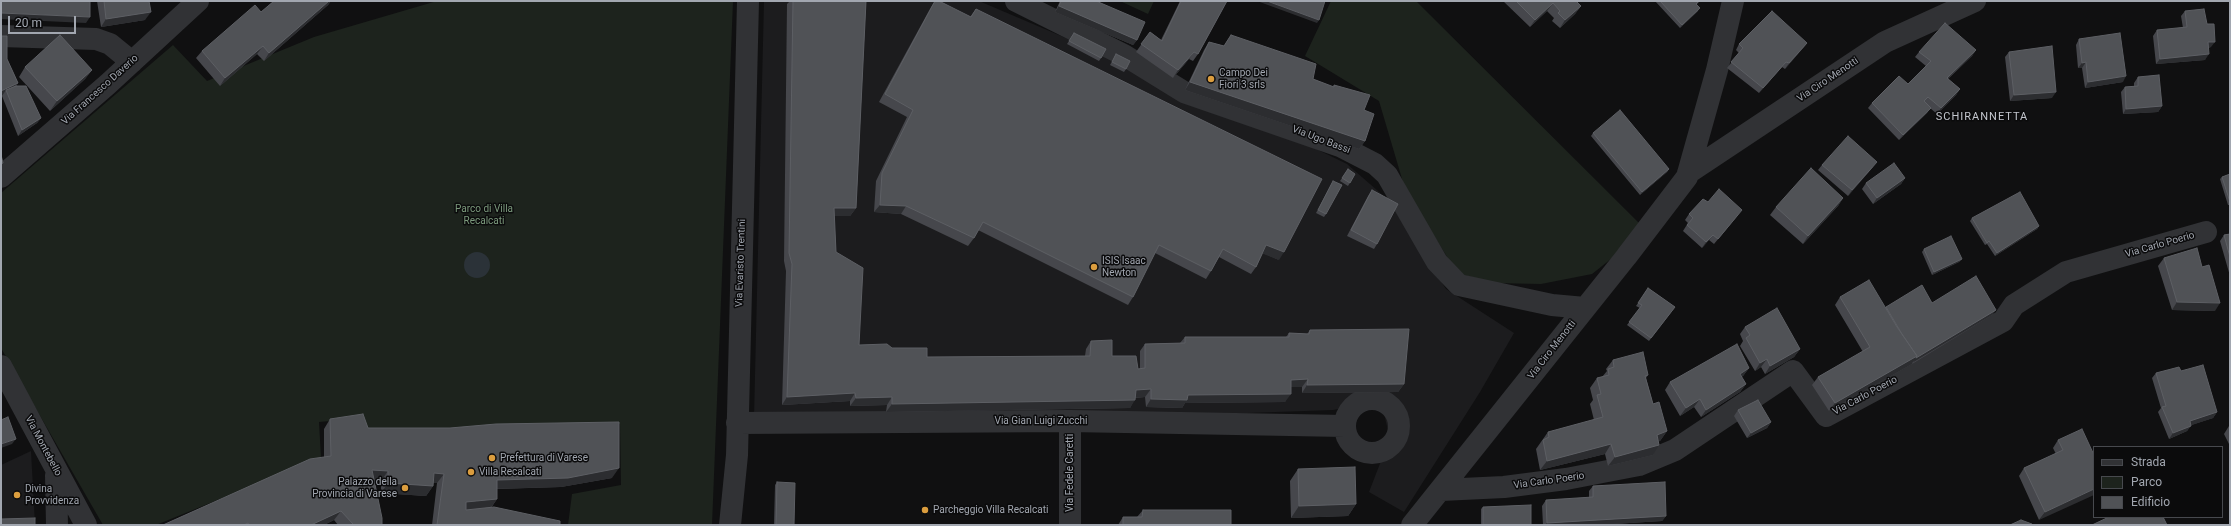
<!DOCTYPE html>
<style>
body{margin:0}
#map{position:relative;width:2231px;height:526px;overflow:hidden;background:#101011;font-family:Roboto,sans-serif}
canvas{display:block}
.frame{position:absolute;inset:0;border:2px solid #a2a7b0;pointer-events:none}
.legend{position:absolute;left:2093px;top:446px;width:130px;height:72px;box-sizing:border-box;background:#0b0b0c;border:1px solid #47494e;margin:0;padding:5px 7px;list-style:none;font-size:12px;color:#a2a7b0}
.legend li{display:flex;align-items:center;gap:8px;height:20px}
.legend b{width:20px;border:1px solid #47494e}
.scale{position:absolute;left:8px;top:16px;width:68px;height:18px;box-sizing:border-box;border:2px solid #a2a7b0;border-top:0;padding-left:5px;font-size:12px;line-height:14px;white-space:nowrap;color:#a2a7b0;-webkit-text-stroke:3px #0b0b0c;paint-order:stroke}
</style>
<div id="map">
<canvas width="2231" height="526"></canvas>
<div class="frame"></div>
<ul class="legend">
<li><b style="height:5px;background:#313235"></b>Strada</li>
<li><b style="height:11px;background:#1d231d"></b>Parco</li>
<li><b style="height:11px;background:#505256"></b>Edificio</li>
</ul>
<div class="scale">20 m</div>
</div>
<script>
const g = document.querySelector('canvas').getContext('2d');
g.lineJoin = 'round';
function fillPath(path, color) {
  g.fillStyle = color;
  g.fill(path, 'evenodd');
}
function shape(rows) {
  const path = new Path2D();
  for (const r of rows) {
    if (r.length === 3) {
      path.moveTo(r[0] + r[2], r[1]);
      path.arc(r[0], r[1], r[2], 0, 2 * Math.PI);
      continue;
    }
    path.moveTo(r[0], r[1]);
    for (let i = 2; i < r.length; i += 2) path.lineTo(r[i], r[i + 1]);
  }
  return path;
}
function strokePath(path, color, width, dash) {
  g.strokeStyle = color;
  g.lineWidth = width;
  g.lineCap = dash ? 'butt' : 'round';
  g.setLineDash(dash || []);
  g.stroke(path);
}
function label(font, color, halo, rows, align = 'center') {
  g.font = font + ' Roboto,sans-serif';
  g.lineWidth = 3;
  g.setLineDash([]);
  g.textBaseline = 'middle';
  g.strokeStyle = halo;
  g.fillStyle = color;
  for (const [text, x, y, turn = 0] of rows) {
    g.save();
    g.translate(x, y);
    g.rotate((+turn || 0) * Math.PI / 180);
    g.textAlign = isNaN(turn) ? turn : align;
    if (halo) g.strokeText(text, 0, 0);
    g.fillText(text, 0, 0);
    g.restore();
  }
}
const built = shape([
 [764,1,979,1,1242,113,1347,164,1394,205,1446,289,1514,333,1480,392,1404,512,1369,492,1386,448,1391,443,1381,401,1333,410,1191,415,754,417],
 [31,451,35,525,1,525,1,465]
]);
const green = shape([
 [437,1,733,1,712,525,568,525,572,494,621,485,620,424,363,431,363,418,319,422,321,458,156,525,103,525,1,348,1,193,173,45,207,81,314,37],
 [1120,1,1154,1,1148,14],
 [1331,1,1416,1,1639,223,1621,251,1592,274,1541,284,1492,283,1457,273,1405,189,1379,101,1305,56]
]);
const water = shape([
 [477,265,13]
]);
const minor = shape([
 [1016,1,1124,55,1184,92,1340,146,1375,164,1387,175,1437,262,1459,285,1552,305,1585,308],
 [1,36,96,39,110,44,132,62],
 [1688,173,1885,42,1975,1],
 [1,177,108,84,198,1],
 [1,366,86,525],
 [1372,426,27],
 [737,423,1070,421,1345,426],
 [56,475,57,525],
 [1441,490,1504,487,1566,479,1639,465,1675,450,1793,371,1826,416,2003,321,2014,305,2066,272,2206,232],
 [730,525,737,455,748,1],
 [1070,525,1070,421],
 [1412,525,1626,257,1687,177,1717,70,1733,1]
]);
const wall = shape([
 [97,1,149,1,145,20,101,27],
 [274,1,331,1,328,5,264,61,257,54,220,86,196,58,202,51,261,12],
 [790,1,866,1,856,208,850,216,834,216,836,252,859,345,892,348,927,357,1085,356,1086,349,1091,341,1112,356,1138,369,1140,369,1140,351,1145,344,1180,343,1185,337,1286,337,1289,333,1307,334,1310,330,1404,384,1398,392,1302,393,1302,387,1291,387,1285,402,1185,403,1182,408,1146,407,1145,397,1135,398,1130,408,886,412,887,405,850,406,850,401,782,405,786,271,784,261,787,4],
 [935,1,970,17,976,9,1279,260,1263,253,1256,267,1251,274,1219,257,1211,271,1206,279,1155,253,1133,297,1128,305,978,230,974,238,968,246,901,214,874,212,876,181,907,117,879,102,931,7],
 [1060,1,1096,1,1137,40,1133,45,1055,12],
 [1180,1,1227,1,1198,54,1193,61,1189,59,1173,78,1136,52,1150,32,1161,40],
 [1503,1,1576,1,1581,6,1575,14,1560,28,1552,21,1554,18,1547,11,1530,27],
 [1655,1,1700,1,1697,4,1698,11,1680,28],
 [2185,11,2211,47,2208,48,2205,60,2156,64,2153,36,2157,30,2183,28,2181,16],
 [1074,33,1101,58,1099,61,1067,44],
 [1231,35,1313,79,1333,87,1334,85,1364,110,1365,141,1359,149,1185,90,1204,50,1209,42,1224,46],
 [1,36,7,59,18,83,16,86,41,118,37,123,18,136,2,96,1,96],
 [2079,39,2123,82,2085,88,2082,68,2078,68,2076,45],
 [1807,43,1803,48,1785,69,1782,67,1759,93,1727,68,1739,53,1736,50,1739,44],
 [1976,50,1972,56,1948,79,1960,89,1956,95,1937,114,1930,108,1927,113,1899,140,1868,108,1872,103,1908,84,1926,66,1915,57,1919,52],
 [2009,52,2052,98,2010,101,2005,57],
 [1116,54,1126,69,1124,72,1110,65],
 [25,67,92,70,85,79,50,111,19,77],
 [2138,77,2162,106,2158,112,2123,114,2121,92,2125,87,2134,86,2134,83],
 [1593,133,1669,169,1667,172,1640,195,1591,136],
 [1822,165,1873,167,1848,196,1818,170],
 [1348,169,1355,174,1348,186,1340,181],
 [2230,174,2230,205,2228,205,2220,179,2222,177],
 [1905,178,1901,184,1873,204,1862,189,1866,183],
 [1333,181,1326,214,1324,217,1316,213],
 [1372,190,1377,244,1374,249,1347,236,1368,196],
 [1843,198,1838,206,1803,244,1770,215,1776,207],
 [1708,202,1738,215,1714,244,1709,240,1702,248,1683,231,1688,223,1685,220,1689,214],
 [1972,218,2039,226,2037,229,1995,256,1987,244,1985,245,1970,221],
 [2230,234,2230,276,2220,241,2224,235],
 [1924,249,1962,259,1959,262,1932,275,1922,252],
 [2164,258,2215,311,2172,310,2158,266],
 [1648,288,1675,307,1649,341,1627,325,1640,308,1636,306],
 [1840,297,1885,307,1932,303,1996,310,1992,315,1912,364,1829,411,1812,385,1818,377,1863,352,1835,305],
 [1745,327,1800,349,1794,357,1765,374,1761,367,1755,371,1740,346,1743,341,1740,334],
 [1613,360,1648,375,1646,378,1653,404,1667,431,1660,441,1658,441,1653,455,1608,466,1605,454,1540,470,1536,449,1548,432,1594,420,1590,404,1593,400,1590,388,1597,378,1602,377,1607,371,1606,369],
 [1749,368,1743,376,1741,377,1746,384,1740,392,1701,417,1694,407,1680,416,1665,390,1670,382],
 [2181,371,2217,412,2213,418,2191,425,2187,431,2169,439,2158,412,2161,408,2152,378,2156,373],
 [1738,410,1771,422,1767,428,1747,438,1734,416],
 [330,419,368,428,612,478,561,487,497,489,497,499,491,508,560,525,432,525,437,483,433,483,433,486,426,496,381,493,381,481,374,480,382,525,338,525,334,520,324,525,163,525,324,457,324,429],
 [2230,425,2230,446,2224,434,2229,426],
 [2058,440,2094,455,2039,520,2019,476,2024,468,2056,454,2053,448],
 [1298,469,1356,504,1348,516,1291,518,1290,481],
 [777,482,794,525,774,525,775,485],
 [1593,486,1666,516,1662,521,1597,525,1543,525,1542,506,1546,500,1589,498,1589,491],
 [1483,507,1531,525,1481,525,1481,509],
 [1143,510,1231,525,1118,525,1123,517,1137,517]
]);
const shadedWall = shape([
 [329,1,331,1,328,5,264,61,269,53],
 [1257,1,1267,1,1319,20,1317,23],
 [1553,3,1547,11,1530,27,1535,20],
 [1059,6,1137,40,1133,45,1055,12],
 [1581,6,1575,14,1560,28,1565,20],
 [1700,8,1698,11,1680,28,1682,25],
 [151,12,145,20,101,27,106,19],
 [1,13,90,17,86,23,1,19],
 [2208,42,2215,42,2211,47,2204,48],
 [1807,43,1803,48,1785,69,1789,63],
 [263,46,257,54,220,86,225,78],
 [1976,50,1972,56,1943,83,1947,78],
 [1194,52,1189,59,1173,78,1178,70],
 [2209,54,2205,60,2156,64,2160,59],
 [1786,62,1782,67,1759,93,1763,88],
 [2086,62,2082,68,2078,68,2082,63],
 [92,70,85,79,50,111,57,101],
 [2126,76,2123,82,2085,88,2088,82],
 [1190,82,1365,141,1359,149,1185,90],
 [18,83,13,91,6,90,2,96,1,96,1,91],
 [1960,89,1956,95,1937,114,1941,108],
 [2056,92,2052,98,2010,101,2014,95],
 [2162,106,2158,112,2123,114,2126,109],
 [1931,108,1927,113,1899,140,1903,135],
 [41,118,37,123,18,136,22,130],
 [1877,162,1873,167,1848,196,1852,190],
 [1669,169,1667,172,1640,195,1642,192],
 [1905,178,1901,184,1873,204,1877,198],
 [1843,198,1838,206,1803,244,1808,236],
 [880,205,906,206,901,214,874,212],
 [834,208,856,208,850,216,828,216],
 [2039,226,2037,229,1995,256,1997,253],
 [1713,235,1709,240,1702,248,1706,242],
 [1266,245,1284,252,1279,260,1261,253],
 [1962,259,1959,262,1932,275,1934,272],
 [2177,302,2220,303,2215,311,2172,310],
 [1996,310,1992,315,1912,363,1916,358],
 [1800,349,1794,357,1765,374,1770,366],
 [1917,356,1912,364,1829,411,1835,403],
 [1767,359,1761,367,1755,371,1760,363],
 [1749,368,1743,376,1734,382,1740,374],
 [1308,379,1302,387,1286,387,1291,380],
 [1404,384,1398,392,1302,393,1307,385],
 [1746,384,1740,392,1701,417,1706,410],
 [1151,389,1145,397,1131,398,1136,390],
 [855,393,850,401,782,405,787,397],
 [1291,394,1285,402,1185,403,1182,408,1146,407,1151,399,1188,395],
 [892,397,887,405,850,406,856,398],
 [1700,399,1694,407,1680,416,1686,408],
 [1135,400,1130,408,886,412,892,404],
 [2217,412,2213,418,2186,427,2190,421],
 [1771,422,1767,428,1747,438,1751,433],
 [2191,426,2187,431,2169,439,2173,433],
 [1667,431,1660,441,1650,445,1657,435],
 [16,439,12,444,1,448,1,444],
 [1611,444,1605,454,1540,470,1547,461],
 [1659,445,1653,455,1608,466,1615,457],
 [619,468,612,478,561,487,490,489,497,480],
 [372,470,388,471,381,481,365,480],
 [434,473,444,474,437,483,427,483],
 [388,483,433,486,426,496,381,493],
 [2094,489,2094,495,2039,520,2045,512],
 [497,499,490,509,459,511,466,502],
 [1356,504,1348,516,1291,518,1299,506],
 [341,511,334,520,324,525,311,525],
 [1666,516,1662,521,1597,525,1545,525,1547,523]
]);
const building = shape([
 [1,1,90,1,90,17,1,13,1,1],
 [104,1,149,1,151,12,106,19,104,1],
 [274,1,329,1,269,53,263,46,225,78,202,51,255,5,261,12,274,1],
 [793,1,866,1,856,208,834,208,836,252,863,268,859,345,887,344,892,348,927,348,927,357,1090,356,1091,341,1112,340,1112,356,1136,356,1138,369,1145,368,1145,344,1185,343,1185,337,1289,337,1289,333,1309,334,1310,330,1409,329,1404,384,1307,385,1308,379,1291,380,1291,394,1188,395,1187,400,1151,399,1151,389,1136,390,1135,400,892,404,892,397,856,398,855,393,787,397,792,264,789,253,793,1],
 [935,1,939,1,971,17,976,9,1322,179,1284,252,1266,245,1256,267,1223,249,1211,271,1159,245,1133,297,983,222,974,238,906,206,880,205,882,173,913,110,885,94,935,1],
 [1061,1,1096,1,1145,22,1137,40,1059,6,1061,1],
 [1181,1,1227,1,1198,54,1194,52,1178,70,1141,44,1150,32,1162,41,1181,1],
 [1267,1,1325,1,1319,20,1267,1],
 [1516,1,1576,1,1581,6,1565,20,1558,13,1560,11,1553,3,1535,20,1516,1],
 [1660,1,1699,1,1696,4,1700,8,1682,25,1660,1],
 [2204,9,2207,24,2214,24,2215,42,2208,42,2209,54,2160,59,2157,30,2187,27,2185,11,2204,9],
 [1772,11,1807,43,1789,63,1786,62,1763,88,1731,62,1743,48,1739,44,1772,11],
 [1945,23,1976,50,1947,78,1960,89,1941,108,1928,97,1924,101,1931,108,1903,135,1872,103,1899,76,1908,84,1931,61,1919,52,1945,23],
 [1074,33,1106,49,1101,58,1069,41,1074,33],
 [2120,33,2126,76,2088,82,2086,62,2082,63,2079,39,2120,33],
 [60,35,92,70,57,101,25,67,60,35],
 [1231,35,1316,64,1313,79,1334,87,1334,85,1370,95,1364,110,1374,114,1365,141,1190,82,1209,42,1224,46,1231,35],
 [1,36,7,36,7,59,18,83,1,91,1,36],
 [2052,46,2056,92,2014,95,2009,52,2052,46],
 [1116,54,1130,61,1126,69,1112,62,1116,54],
 [2159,75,2162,106,2126,109,2125,87,2138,86,2138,77,2159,75],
 [16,86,26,86,41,118,22,130,6,90,16,86],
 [1620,110,1669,169,1642,192,1593,133,1620,110],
 [1848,136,1877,162,1852,190,1822,165,1848,136],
 [1,155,3,163,1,164,1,155],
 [1894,163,1905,178,1877,198,1866,183,1894,163],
 [1811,168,1843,198,1808,236,1776,207,1811,168],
 [1348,169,1355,174,1350,183,1342,178,1348,169],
 [2230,174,2230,202,2222,177,2230,174],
 [1333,181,1342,185,1326,214,1318,210,1333,181],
 [1719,189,1742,210,1718,239,1713,235,1706,242,1687,225,1693,218,1689,214,1703,199,1708,202,1719,189],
 [1372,190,1398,204,1377,244,1351,230,1372,190],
 [2020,192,2039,226,1997,253,1989,241,1987,243,1972,218,2020,192],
 [2230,234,2230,257,2224,235,2230,234],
 [1951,236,1962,259,1934,272,1924,249,1951,236],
 [2197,248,2202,267,2209,265,2220,303,2177,302,2164,258,2197,248],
 [1976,276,1996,310,1916,358,1917,356,1902,334,1886,307,1922,285,1932,303,1976,276],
 [1869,280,1897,327,1917,356,1835,403,1818,377,1870,347,1840,297,1869,280],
 [1648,288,1675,307,1651,338,1629,322,1642,305,1638,303,1648,288],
 [1777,308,1800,349,1770,366,1767,359,1760,363,1746,338,1750,335,1745,327,1777,308],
 [1737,344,1749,368,1740,374,1746,384,1706,410,1700,399,1686,408,1670,382,1737,344],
 [1643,352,1648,375,1645,376,1653,404,1659,402,1667,431,1657,435,1659,445,1615,457,1611,444,1547,461,1543,440,1549,437,1548,432,1603,417,1597,395,1601,394,1597,378,1609,375,1608,369,1614,367,1613,360,1643,352],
 [2203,365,2217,412,2190,421,2191,426,2173,433,2162,407,2166,406,2156,373,2179,367,2181,371,2203,365],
 [1758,400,1771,422,1751,433,1738,410,1758,400],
 [363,414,368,428,450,428,496,424,619,422,619,468,568,478,497,480,497,499,466,502,466,510,494,507,560,521,560,525,437,525,444,474,434,473,433,486,388,483,388,471,372,470,382,518,382,525,353,525,353,524,341,511,311,525,249,525,248,523,244,525,163,525,310,459,331,456,330,419,363,414],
 [8,417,16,439,1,444,1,420,8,417],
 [2082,429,2094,455,2094,489,2045,512,2024,468,2063,450,2058,440,2082,429],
 [1355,467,1356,504,1299,506,1298,469,1355,467],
 [777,482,795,483,794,525,776,525,777,482],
 [1665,482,1666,516,1547,523,1546,500,1593,497,1593,486,1665,482],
 [1531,505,1531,525,1483,525,1483,507,1531,505],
 [1143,510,1231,510,1231,525,1123,525,1123,517,1142,517,1143,510],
 [2109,517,2163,517,2167,525,2092,525,2109,517],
 [35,518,35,525,1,525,1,519,35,518],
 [2021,520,2032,524,2033,525,2010,525,2021,520]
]);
const markers = [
 [1211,79,4,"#db9d3e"],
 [1094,267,4,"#db9d3e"],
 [492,458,4,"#db9d3e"],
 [471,472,4,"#db9d3e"],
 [405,488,4,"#db9d3e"],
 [17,495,4,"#db9d3e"],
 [925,510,4,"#db9d3e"]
];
const poiNames = [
 ["Campo Dei",1219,73],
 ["Fiori 3 srls",1219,85],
 ["ISIS Isaac",1102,261],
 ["Newton",1102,273],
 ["Prefettura di Varese",500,458],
 ["Villa Recalcati",479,472],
 ["Palazzo della",397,482,"right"],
 ["Provincia di Varese",397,494,"right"],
 ["Divina",25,489],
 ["Provvidenza",25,501],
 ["Parcheggio Villa Recalcati",933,510]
];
const streetNames = [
 ["Via Ciro Menotti",1828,80,-34],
 ["Via Francesco Daverio",100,90,-42],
 ["Via Ugo Bassi",1321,140,21],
 ["Via Carlo Poerio",2160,245,-16],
 ["Via Evaristo Trentini",741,263,-88],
 ["Via Ciro Menotti",1552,350,-52],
 ["Via Carlo Poerio",1865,396,-28],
 ["Via Gian Luigi Zucchi",1041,421],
 ["Via Montebello",43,446,62],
 ["Via Fedele Caretti",1070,473,-90],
 ["Via Carlo Poerio",1549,481,-8]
];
const parkNames = [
 ["Parco di Villa",484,209],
 ["Recalcati",484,221]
];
const neighbourhoodNames = [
 ["SCHIRANNETTA",1982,117]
];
fillPath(built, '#1c1c1e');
fillPath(green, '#1d231d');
fillPath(water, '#2b3238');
strokePath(minor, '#313235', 22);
fillPath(wall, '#46474c');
fillPath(shadedWall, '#2c2d30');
fillPath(building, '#505256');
strokePath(building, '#5d5f64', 1);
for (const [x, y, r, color] of markers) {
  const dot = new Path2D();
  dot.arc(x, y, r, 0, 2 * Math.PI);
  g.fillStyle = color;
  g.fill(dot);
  strokePath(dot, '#0b0b0c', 1.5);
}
label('10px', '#a2a7b0', '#0b0b0c', poiNames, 'left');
label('10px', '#a2a7b0', '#0b0b0c', streetNames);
label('10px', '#7b997c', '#0b0b0c', parkNames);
g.letterSpacing = '1px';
label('11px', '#c3c6cd', '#0b0b0c', neighbourhoodNames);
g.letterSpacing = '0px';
</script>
